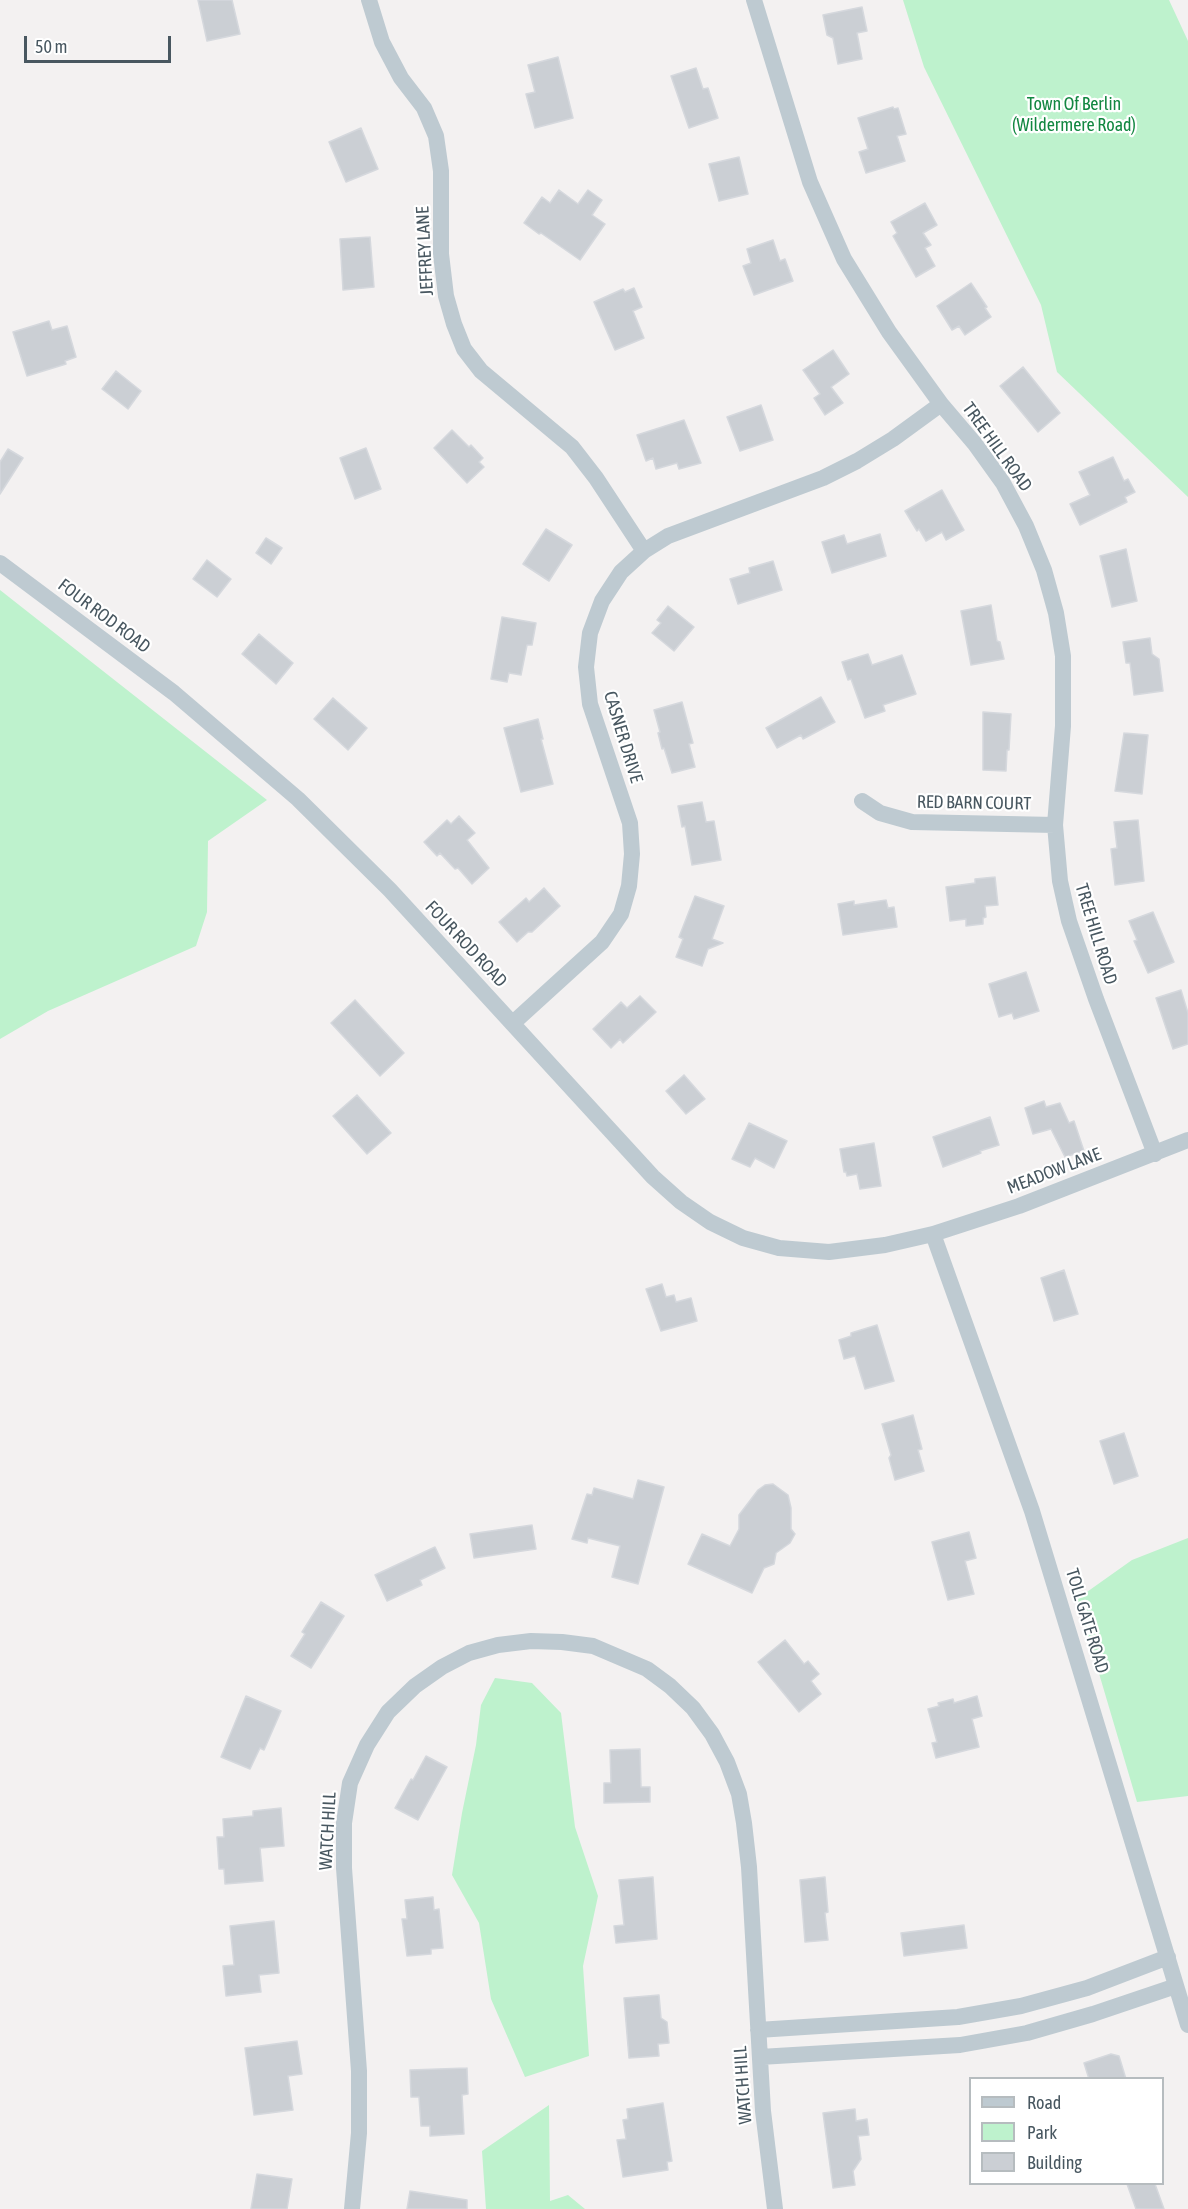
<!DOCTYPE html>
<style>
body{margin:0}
#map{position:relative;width:1188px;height:2209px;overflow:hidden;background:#f3f1f1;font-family:"Asap Condensed",sans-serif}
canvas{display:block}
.legend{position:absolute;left:969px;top:2077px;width:195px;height:108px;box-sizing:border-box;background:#fff;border:2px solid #b6bcbf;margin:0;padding:8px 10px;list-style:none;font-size:18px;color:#485760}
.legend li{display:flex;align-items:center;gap:12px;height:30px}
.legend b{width:30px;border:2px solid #b6bcbf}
.scale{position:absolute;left:24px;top:36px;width:147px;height:27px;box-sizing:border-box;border:3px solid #485760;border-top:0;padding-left:8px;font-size:18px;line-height:21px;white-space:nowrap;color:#485760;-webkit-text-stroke:4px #fff;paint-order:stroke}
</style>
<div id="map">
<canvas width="1188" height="2209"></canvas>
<ul class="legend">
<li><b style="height:8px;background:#becad1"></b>Road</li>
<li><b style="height:16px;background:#bef2cd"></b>Park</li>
<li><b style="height:16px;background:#cbcfd4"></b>Building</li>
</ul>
<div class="scale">50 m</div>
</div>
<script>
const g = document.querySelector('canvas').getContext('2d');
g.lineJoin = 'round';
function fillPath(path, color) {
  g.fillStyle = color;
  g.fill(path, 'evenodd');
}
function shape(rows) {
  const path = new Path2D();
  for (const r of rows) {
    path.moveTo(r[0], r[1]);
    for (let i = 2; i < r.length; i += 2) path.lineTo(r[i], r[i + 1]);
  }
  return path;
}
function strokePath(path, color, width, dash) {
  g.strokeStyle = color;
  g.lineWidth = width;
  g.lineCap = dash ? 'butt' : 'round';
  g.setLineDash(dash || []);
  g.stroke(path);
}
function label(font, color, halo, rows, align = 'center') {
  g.font = font + ' "Asap Condensed",sans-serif';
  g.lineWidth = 4.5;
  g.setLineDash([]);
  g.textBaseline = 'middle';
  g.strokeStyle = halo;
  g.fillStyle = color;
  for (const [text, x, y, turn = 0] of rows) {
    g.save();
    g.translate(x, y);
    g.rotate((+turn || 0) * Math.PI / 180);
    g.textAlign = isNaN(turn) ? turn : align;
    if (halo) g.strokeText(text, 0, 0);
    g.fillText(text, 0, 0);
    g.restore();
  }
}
const green = shape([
 [903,0,1169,0,1188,41,1188,497,1057,372,1041,305,924,67],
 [0,590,267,800,208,841,207,912,196,946,48,1011,0,1039],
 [1188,1538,1188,1796,1137,1802,1077,1599,1132,1560],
 [495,1678,532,1683,561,1713,575,1827,598,1896,583,1966,589,2056,525,2077,491,1999,479,1923,452,1875,462,1813,476,1745,481,1705],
 [549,2105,550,2201,568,2195,585,2209,486,2209,482,2151]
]);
const building = shape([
 [198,0,232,0,240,34,207,41,198,0],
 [862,7,867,31,857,33,862,59,838,64,833,38,827,35,823,15,862,7],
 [558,57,573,118,535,128,526,94,535,92,528,65,558,57],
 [696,68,703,89,708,88,718,118,689,128,671,76,696,68],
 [893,107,894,109,898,108,906,134,897,136,905,161,866,173,859,152,868,149,858,118,893,107],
 [361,128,378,169,346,182,329,142,361,128],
 [739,157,748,194,719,201,709,164,739,157],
 [559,190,578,204,588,190,602,200,592,215,605,224,580,260,541,233,539,234,524,223,542,197,550,203,559,190],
 [925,203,937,225,923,233,931,245,925,248,935,266,916,277,893,236,897,233,891,222,925,203],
 [370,237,374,287,343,290,340,239,370,237],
 [773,240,780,261,785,259,793,281,754,295,743,266,751,263,747,249,773,240],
 [971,283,987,307,985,308,991,317,965,335,959,326,952,330,937,306,971,283],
 [634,288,642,307,633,311,644,338,615,350,594,302,623,289,625,292,634,288],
 [49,321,52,330,67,326,76,357,65,361,66,364,27,376,13,332,49,321],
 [833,350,849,374,831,387,843,403,825,415,814,398,820,394,803,370,833,350],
 [1023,367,1060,413,1038,432,1000,386,1023,367],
 [116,371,141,391,128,409,102,389,116,371],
 [761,405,773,440,740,451,727,417,761,405],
 [684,420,701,463,679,469,677,463,656,469,653,458,646,461,637,435,684,420],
 [452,430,469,447,471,445,483,458,479,462,484,467,467,483,434,448,452,430],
 [366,448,381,489,355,499,340,458,366,448],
 [8,449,23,458,0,494,0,462,8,449],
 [1113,457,1124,481,1128,479,1135,492,1125,497,1127,502,1080,525,1070,504,1090,495,1079,472,1113,457],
 [942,490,964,530,946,540,942,532,926,541,919,529,917,531,905,511,942,490],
 [546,529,572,545,549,581,523,564,546,529],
 [880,534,886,556,832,573,822,542,844,535,847,544,880,534],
 [266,538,282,548,271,564,256,553,266,538],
 [1126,549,1137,601,1112,607,1100,556,1126,549],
 [207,560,231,579,217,597,193,579,207,560],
 [773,561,782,590,738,604,730,579,750,573,749,568,773,561],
 [991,605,997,641,1000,642,1004,659,971,665,961,611,991,605],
 [668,606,694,627,674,651,652,633,661,623,657,620,668,606],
 [502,617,536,623,532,645,527,645,521,675,509,673,507,682,491,679,502,617],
 [259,634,293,663,276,684,242,654,259,634],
 [1150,638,1152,654,1159,659,1163,691,1134,695,1130,663,1126,663,1123,642,1150,638],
 [868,654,872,665,902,655,916,694,883,705,885,711,865,718,851,679,848,680,842,662,868,654],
 [821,697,835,722,803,739,801,735,777,748,766,728,821,697],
 [333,698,367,728,348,750,314,719,333,698],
 [682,702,693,743,689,744,695,767,672,773,664,748,662,749,658,733,660,732,654,710,682,702],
 [983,712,1011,714,1009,750,1007,750,1006,771,983,770,983,712],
 [538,719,543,739,541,739,553,784,521,792,504,728,538,719],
 [1124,733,1148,735,1142,794,1115,791,1124,733],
 [702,802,706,822,714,821,721,860,692,865,685,826,682,827,678,806,702,802],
 [459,816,475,833,467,840,489,868,472,884,458,868,455,869,440,853,437,856,424,842,447,820,451,824,459,816],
 [1138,820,1144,881,1115,885,1111,849,1117,848,1114,822,1138,820],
 [995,877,998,905,985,906,986,917,983,918,983,924,966,926,966,919,950,921,946,887,975,883,975,879,995,877],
 [544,888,560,906,532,932,528,932,517,942,499,922,526,898,529,902,544,888],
 [695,896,724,906,712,939,723,943,708,949,702,966,676,957,683,939,679,937,695,896],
 [886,900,888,908,894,907,897,927,843,935,838,904,854,901,854,905,886,900],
 [1153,912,1174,962,1148,973,1134,941,1137,940,1129,921,1153,912],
 [1026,972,1039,1011,1014,1019,1012,1013,999,1017,989,984,1026,972],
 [1181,990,1188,1013,1188,1044,1173,1049,1156,998,1181,990],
 [640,996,656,1012,623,1043,620,1039,611,1048,593,1029,621,1002,627,1008,640,996],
 [355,1000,404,1053,380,1076,331,1023,355,1000],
 [684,1075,705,1099,686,1114,666,1091,684,1075],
 [357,1095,391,1133,367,1154,333,1116,357,1095],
 [1044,1101,1046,1107,1060,1103,1069,1123,1074,1121,1084,1151,1065,1157,1051,1129,1033,1134,1025,1108,1044,1101],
 [990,1117,999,1145,980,1151,981,1153,943,1167,933,1137,990,1117],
 [749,1123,787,1141,774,1168,755,1158,750,1167,732,1159,749,1123],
 [874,1143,881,1186,860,1189,857,1174,847,1176,846,1172,844,1172,840,1149,874,1143],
 [1064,1270,1078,1314,1054,1321,1041,1278,1064,1270],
 [662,1284,666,1297,674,1295,676,1302,691,1298,697,1321,661,1331,646,1289,662,1284],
 [877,1325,894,1381,865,1389,855,1356,844,1359,839,1340,851,1336,851,1333,877,1325],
 [913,1415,922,1449,918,1450,924,1471,895,1480,889,1458,891,1455,882,1424,913,1415],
 [1124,1433,1138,1476,1114,1484,1100,1441,1124,1433],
 [638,1480,664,1487,638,1584,612,1577,620,1546,588,1538,587,1543,572,1539,587,1494,592,1495,594,1488,633,1499,638,1480],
 [773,1484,788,1495,791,1508,791,1529,795,1534,790,1543,776,1553,774,1564,764,1568,752,1593,688,1564,702,1534,730,1546,739,1529,739,1515,758,1490,765,1485,773,1484],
 [532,1525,536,1549,474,1558,470,1534,532,1525],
 [969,1532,976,1558,965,1561,974,1594,948,1600,932,1542,969,1532],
 [435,1547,445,1568,420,1580,422,1585,387,1601,375,1575,435,1547],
 [321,1602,344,1616,311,1668,291,1656,305,1634,302,1632,321,1602],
 [785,1640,804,1664,808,1661,819,1674,811,1681,821,1694,799,1712,758,1662,785,1640],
 [246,1696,281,1711,264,1750,260,1748,250,1769,221,1757,246,1696],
 [977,1696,982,1716,972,1719,979,1747,936,1758,932,1743,937,1742,928,1709,939,1706,938,1703,953,1699,954,1703,977,1696],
 [640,1749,641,1787,650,1787,650,1802,604,1803,604,1783,611,1783,610,1750,640,1749],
 [426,1756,447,1767,418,1820,395,1808,411,1779,413,1780,426,1756],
 [281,1808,284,1846,260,1848,263,1881,225,1884,224,1869,219,1869,217,1837,224,1837,223,1819,253,1816,253,1811,281,1808],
 [653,1877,657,1939,616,1943,614,1926,624,1925,619,1880,653,1877],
 [825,1877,828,1912,825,1913,828,1940,805,1942,800,1880,825,1877],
 [433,1897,434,1910,439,1909,443,1948,431,1949,431,1954,407,1956,402,1919,407,1919,405,1900,433,1897],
 [274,1921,279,1973,259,1975,261,1992,226,1996,223,1966,234,1965,230,1926,274,1921],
 [964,1925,967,1948,904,1956,901,1933,964,1925],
 [659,1995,661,2018,667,2022,669,2043,658,2044,659,2056,629,2058,624,1998,659,1995],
 [297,2041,302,2074,288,2076,293,2110,254,2115,245,2048,297,2041],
 [1111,2054,1119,2056,1126,2079,1089,2079,1084,2063,1111,2054],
 [467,2068,468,2094,462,2095,464,2134,430,2136,430,2126,421,2126,419,2097,411,2097,410,2070,467,2068],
 [663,2103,672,2161,667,2162,668,2170,623,2177,617,2140,626,2139,623,2120,628,2119,627,2109,663,2103],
 [855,2109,856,2121,867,2119,869,2135,858,2136,861,2159,853,2171,855,2185,833,2188,823,2113,855,2109],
 [257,2174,292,2179,287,2209,251,2209,257,2174],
 [1127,2184,1155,2184,1164,2209,1136,2209,1127,2184],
 [410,2191,467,2200,467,2209,407,2209,410,2191]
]);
const minor = shape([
 [369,0,382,42,401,78,424,108,436,136,441,171,441,254,446,296,454,324,464,349,481,371,572,447,596,478,644,551],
 [754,0,810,182,844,259,889,332,941,404,975,444,1003,483,1026,526,1044,570,1056,613,1063,656,1063,726,1055,825,1060,881,1069,921,1096,999,1155,1154],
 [0,563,174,693,298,799,390,890,653,1177,681,1202,710,1222,743,1238,779,1248,829,1252,885,1245,933,1234,1019,1206,1188,1140],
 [862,801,880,813,912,822,1055,825],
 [513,1023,602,942,621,914,629,886,632,854,630,823,590,704,586,667,590,633,602,601,621,572,644,551,668,536,823,478,857,461,893,439,941,404],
 [933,1234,1032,1511,1188,2025],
 [758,2030,958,2017,1021,2006,1087,1988,1168,1957],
 [760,2057,960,2045,1027,2033,1093,2014,1176,1986],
 [352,2209,359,2133,359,2071,344,1868,344,1823,350,1783,367,1745,388,1712,415,1686,442,1667,469,1653,498,1645,531,1641,562,1642,593,1646,647,1669,670,1686,693,1708,712,1734,727,1762,739,1794,744,1823,749,1867,763,2111,775,2209]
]);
const parkNames = [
 ["Town Of Berlin",1074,104],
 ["(Wildermere Road)",1074,125]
];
const streetNames = [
 ["JEFFREY LANE",425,251,-93],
 ["TREE HILL ROAD",997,447,54],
 ["FOUR ROD ROAD",104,616,37],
 ["CASNER DRIVE",623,737,73],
 ["RED BARN COURT",974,803,1],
 ["TREE HILL ROAD",1096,934,73],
 ["FOUR ROD ROAD",466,944,47],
 ["MEADOW LANE",1054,1171,-21],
 ["TOLL GATE ROAD",1087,1621,73],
 ["WATCH HILL",328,1831,-87],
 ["WATCH HILL",743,2085,-94]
];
fillPath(green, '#bef2cd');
fillPath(building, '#cbcfd4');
strokePath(building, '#d5d8dd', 1.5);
strokePath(minor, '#becad1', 16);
label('18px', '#128741', '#fff', parkNames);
label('18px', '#485760', '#fff', streetNames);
</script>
